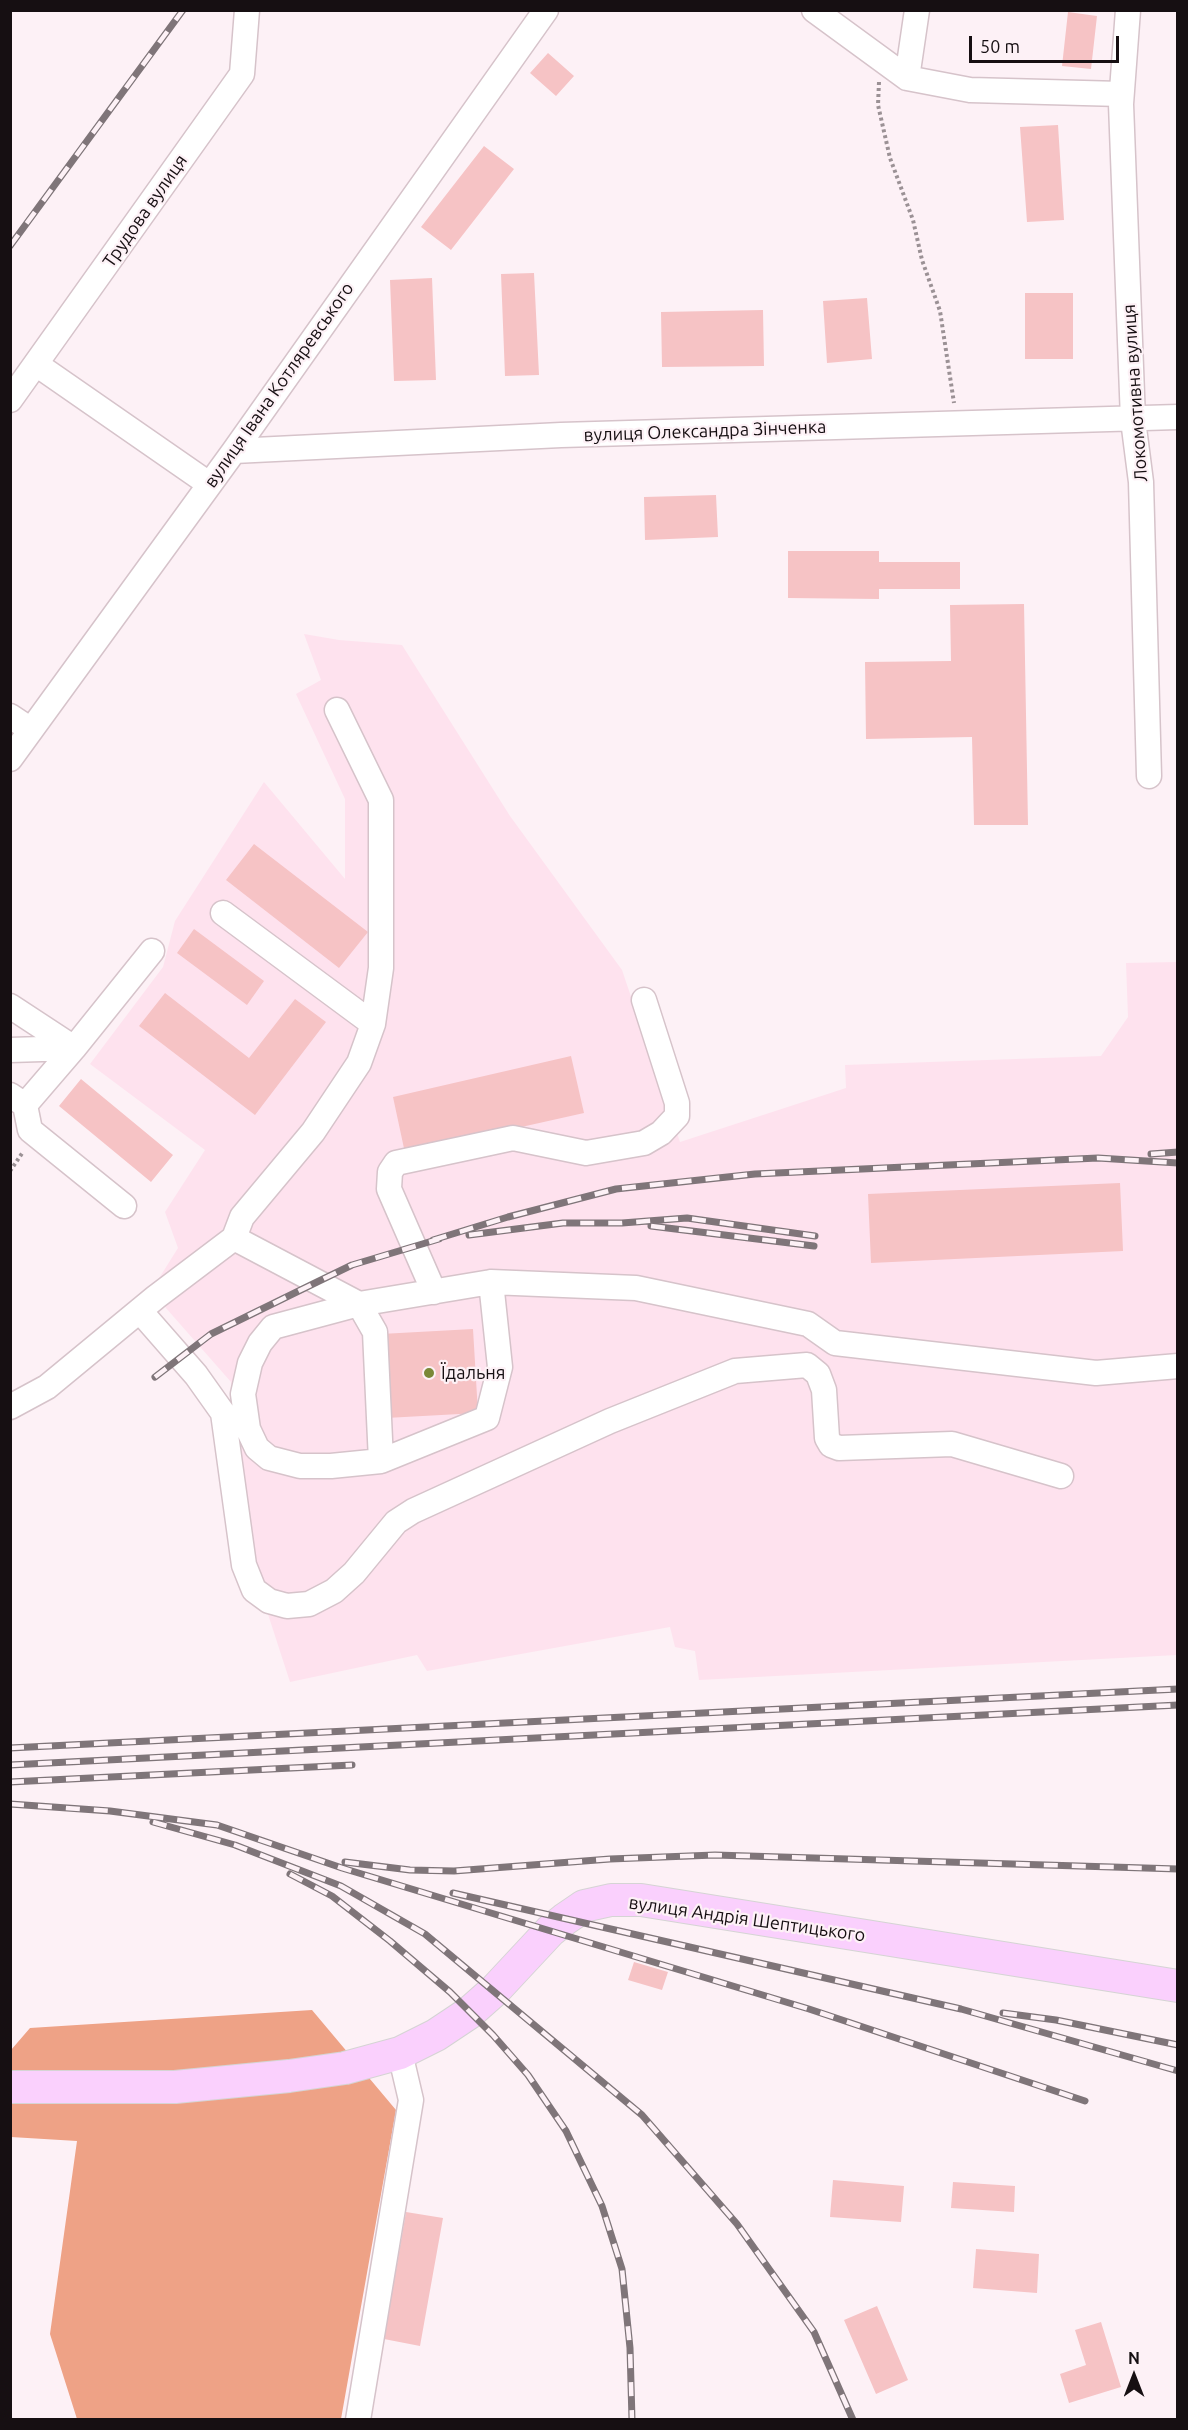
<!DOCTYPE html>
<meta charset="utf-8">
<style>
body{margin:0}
#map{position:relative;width:1188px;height:2430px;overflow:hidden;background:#fdf1f6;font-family:Ubuntu,sans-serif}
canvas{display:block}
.frame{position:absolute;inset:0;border:12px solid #160f12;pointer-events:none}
.north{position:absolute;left:1104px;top:2346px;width:60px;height:60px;-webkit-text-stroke:4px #fdf1f6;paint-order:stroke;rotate:0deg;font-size:16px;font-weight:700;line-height:24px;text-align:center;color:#160f12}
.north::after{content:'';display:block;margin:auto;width:21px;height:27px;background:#160f12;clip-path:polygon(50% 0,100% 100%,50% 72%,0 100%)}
.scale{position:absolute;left:969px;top:36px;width:150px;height:27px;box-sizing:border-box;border:3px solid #160f12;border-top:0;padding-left:8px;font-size:18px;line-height:21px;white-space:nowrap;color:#160f12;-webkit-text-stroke:4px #fdf1f6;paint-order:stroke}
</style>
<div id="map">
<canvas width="1188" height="2430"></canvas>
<div class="frame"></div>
<div class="north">N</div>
<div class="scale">50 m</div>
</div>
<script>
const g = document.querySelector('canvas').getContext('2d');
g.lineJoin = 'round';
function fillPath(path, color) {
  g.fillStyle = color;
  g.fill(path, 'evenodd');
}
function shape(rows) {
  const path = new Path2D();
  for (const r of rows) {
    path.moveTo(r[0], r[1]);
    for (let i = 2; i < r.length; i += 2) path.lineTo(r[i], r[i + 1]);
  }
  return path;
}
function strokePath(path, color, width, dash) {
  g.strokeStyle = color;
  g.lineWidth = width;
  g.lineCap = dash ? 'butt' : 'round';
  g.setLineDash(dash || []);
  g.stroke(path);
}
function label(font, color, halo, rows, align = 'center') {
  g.font = font + ' Ubuntu,sans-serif';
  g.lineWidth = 4.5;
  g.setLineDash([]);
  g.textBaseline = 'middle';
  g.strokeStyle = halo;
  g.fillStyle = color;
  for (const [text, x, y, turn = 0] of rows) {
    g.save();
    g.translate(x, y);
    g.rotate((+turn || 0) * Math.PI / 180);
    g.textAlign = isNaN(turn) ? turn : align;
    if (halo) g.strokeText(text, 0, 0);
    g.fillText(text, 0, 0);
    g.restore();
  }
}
const built = shape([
 [304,634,339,640,402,645,510,816,622,970,680,1142,846,1088,845,1065,1101,1056,1128,1017,1126,963,1177,962,1177,1655,699,1680,695,1651,675,1647,670,1627,427,1671,417,1655,290,1682,251,1562,231,1382,151,1291,178,1248,165,1212,205,1150,90,1064,163,967,175,921,264,782,345,879,345,799,296,694,321,680]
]);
const forest = shape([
 [312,2010,396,2110,341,2419,77,2419,50,2334,77,2141,11,2137,11,2050,30,2028]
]);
const building = shape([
 [1068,12,1097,16,1091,69,1062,66],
 [548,53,574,76,556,96,530,73],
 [1058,125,1064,220,1027,222,1020,127],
 [484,146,514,169,451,250,421,227],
 [534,273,539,375,505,376,501,274],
 [432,278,436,380,394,381,390,280],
 [1025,293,1073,293,1073,359,1025,359],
 [867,298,872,359,827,363,823,301],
 [763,310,764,366,662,367,661,312],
 [716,495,718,537,645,540,644,497],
 [788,551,879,551,879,562,960,562,960,589,879,589,879,599,788,598],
 [1024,604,1028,825,974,825,972,737,866,739,865,662,951,661,950,605],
 [254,844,368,932,339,968,226,880],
 [194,929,264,981,247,1005,177,953],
 [165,993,249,1058,295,999,326,1022,255,1115,139,1026],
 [571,1056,584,1113,405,1153,393,1097],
 [81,1079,173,1155,151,1182,59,1106],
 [1120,1183,1123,1251,871,1263,868,1194],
 [473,1329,478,1413,386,1418,381,1334],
 [634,1962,668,1972,662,1990,628,1980],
 [833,2180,904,2186,901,2222,830,2217],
 [953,2182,1015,2186,1014,2212,951,2208],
 [406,2212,443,2218,420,2346,384,2339],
 [976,2249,1039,2254,1037,2293,973,2288],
 [877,2306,908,2380,876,2394,844,2320],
 [1101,2322,1121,2387,1069,2403,1060,2374,1086,2365,1075,2330]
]);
const path = shape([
 [879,82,878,105,890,158,913,220,922,260,940,311,954,403],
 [10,1171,23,1152],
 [10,2418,11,2420]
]);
const minor = shape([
 [814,10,907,78,970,90,1121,94],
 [1128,10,1121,104,1133,420,1141,482,1149,776],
 [907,78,917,10],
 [36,364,209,484],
 [10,400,242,74,247,10],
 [234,451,561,435,1178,417],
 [10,716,31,730],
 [10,759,234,451,546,10],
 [223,913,373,1024],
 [10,1006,74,1048,25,1105],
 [10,1050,74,1048,152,951],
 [10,1095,25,1105,30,1130,124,1206],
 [234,1238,359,1304,375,1332,381,1461],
 [491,1282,500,1367,487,1418,381,1461,331,1466,300,1466,269,1458,257,1448,248,1429,243,1394,250,1363,260,1343,273,1327,359,1304,491,1282,636,1288,808,1324,835,1343,1096,1373,1178,1366],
 [434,1292,389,1189,390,1172,396,1163,513,1138,586,1153,644,1143,661,1133,677,1116,677,1103,644,1000],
 [140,1311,196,1375,223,1413,244,1565,254,1590,269,1601,287,1606,309,1604,334,1591,354,1573,396,1522,413,1511,610,1421,735,1371,807,1365,818,1374,824,1390,827,1438,831,1445,839,1448,952,1444,1061,1476],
 [10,1407,47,1387,156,1297,234,1238,242,1217,313,1132,359,1063,373,1024,381,968,381,800,337,710],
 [358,2420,411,2100,400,2053]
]);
const major = shape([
 [10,2087,175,2087,289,2076,345,2068,400,2053,436,2035,469,2013,495,1990,550,1931,565,1919,584,1906,611,1900,641,1900,1178,1986]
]);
const rail = shape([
 [10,246,183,10],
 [1151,1154,1178,1152],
 [651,1226,814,1246],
 [469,1235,563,1223,622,1223,687,1218,815,1236],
 [433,1240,508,1217,616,1189,755,1174,1098,1158,1178,1163],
 [155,1377,211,1334,317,1282,352,1265,439,1239],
 [10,1748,1178,1689],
 [10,1765,1178,1705],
 [10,1782,352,1765],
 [10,1804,110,1811,217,1825,342,1868,809,2009,1085,2101],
 [153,1822,235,1845,341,1886,425,1934,642,2115,737,2224,814,2332,853,2420],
 [345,1862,410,1870,454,1871,610,1859,715,1855,1178,1869],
 [290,1874,332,1896,390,1941,450,1992,493,2035,528,2075,566,2131,602,2206,622,2269,630,2348,632,2420],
 [453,1893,961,2009,1178,2071],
 [1003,2013,1056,2020,1178,2045]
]);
const markers = [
 [429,1373,6,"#7a8837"]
];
const streetNames = [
 ["Трудова вулиця",145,211,-55],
 ["вулиця Івана Котляревського",279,385,-55],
 ["Локомотивна вулиця",1135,393,-94],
 ["вулиця Олександра Зінченка",705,431,-2],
 ["вулиця Андрія Шептицького",747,1919,8]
];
const poiNames = [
 ["Їдальня",441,1373]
];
fillPath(built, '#fee2ee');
fillPath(forest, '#eea286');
fillPath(building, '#f6c3c5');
strokePath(minor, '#d6c3ca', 27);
strokePath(major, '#d5d4d4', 34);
strokePath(path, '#9b9195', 4, [3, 3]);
strokePath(minor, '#fff', 24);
strokePath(major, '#fad0fd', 32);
strokePath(rail, '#7f7579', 7);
strokePath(rail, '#fdf1f6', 4.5, [14]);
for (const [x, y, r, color] of markers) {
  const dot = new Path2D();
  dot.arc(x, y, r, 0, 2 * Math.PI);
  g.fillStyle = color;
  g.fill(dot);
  strokePath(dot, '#fdf1f6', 2);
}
label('18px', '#160f12', '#fdf1f6', streetNames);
label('18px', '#160f12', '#fdf1f6', poiNames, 'left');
</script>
